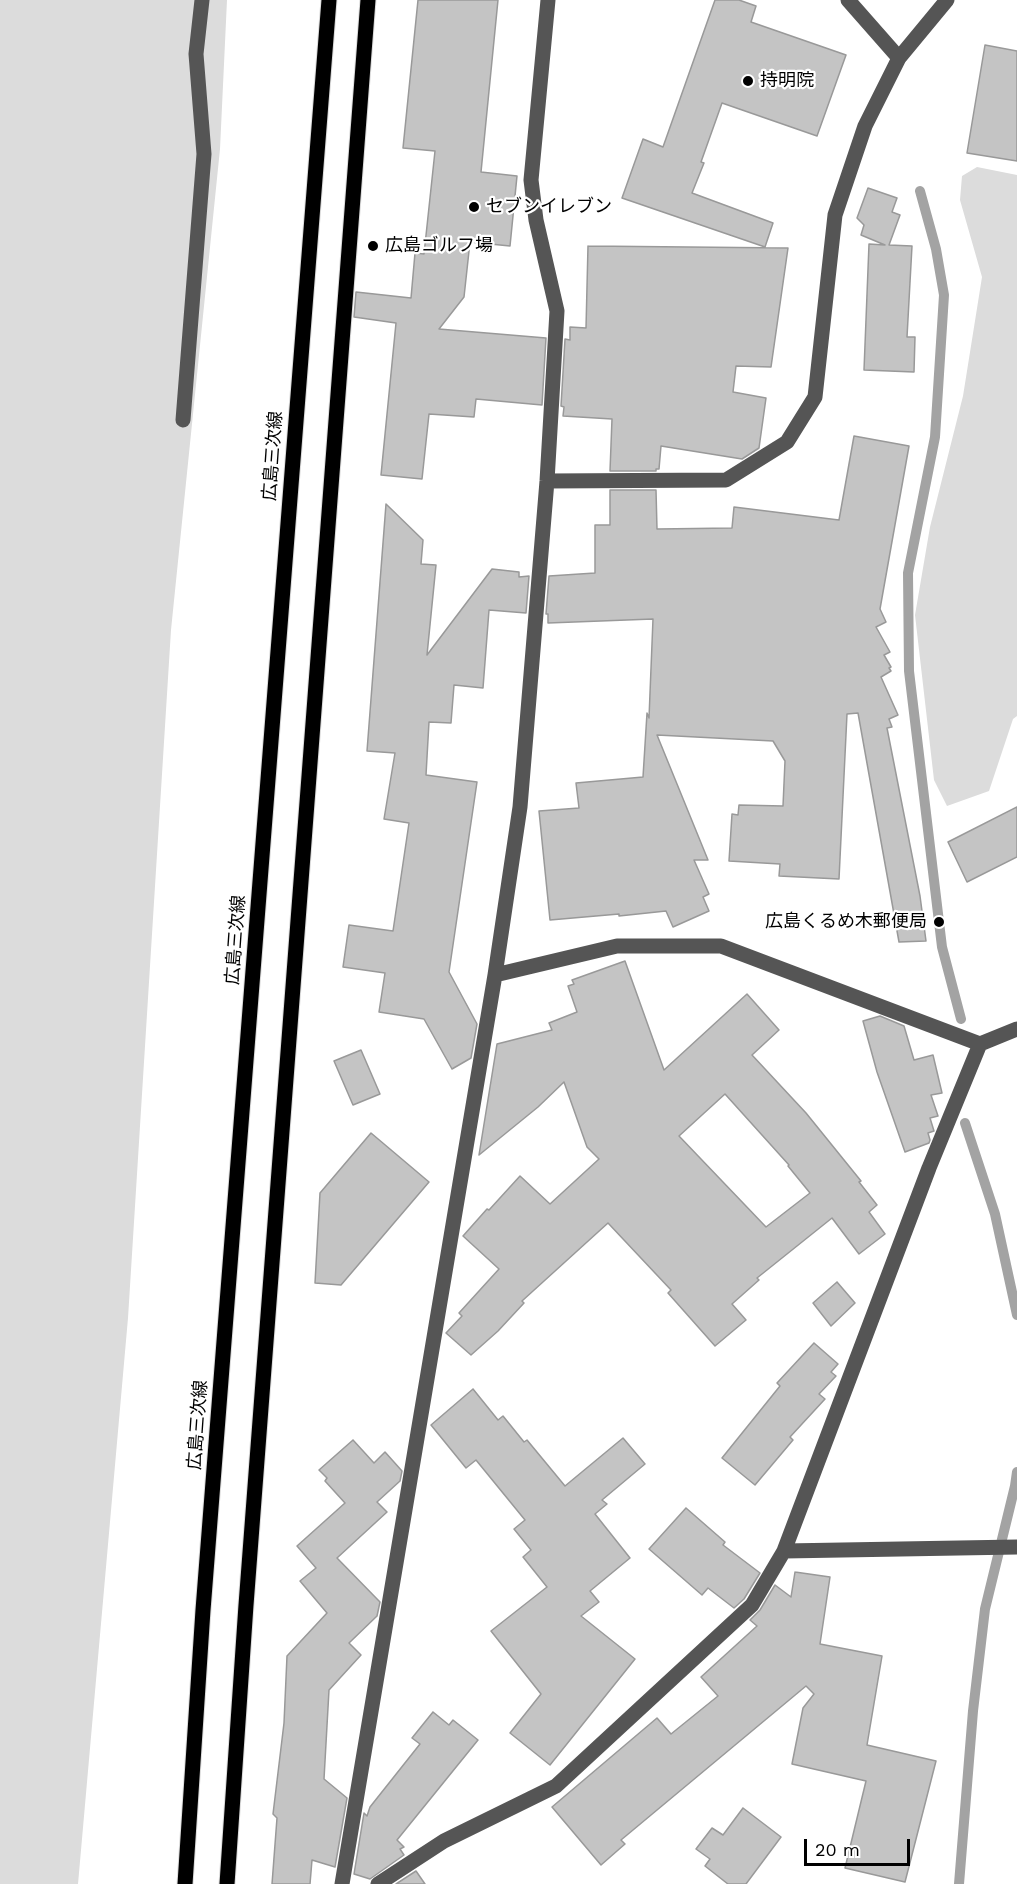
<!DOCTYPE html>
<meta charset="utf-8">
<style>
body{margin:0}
#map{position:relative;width:1017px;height:1884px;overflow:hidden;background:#fff;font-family:"Work Sans",sans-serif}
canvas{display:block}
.scale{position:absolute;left:804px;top:1839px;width:106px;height:27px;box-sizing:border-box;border:3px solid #000;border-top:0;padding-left:8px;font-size:18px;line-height:21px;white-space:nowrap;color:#000;-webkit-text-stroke:4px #fff;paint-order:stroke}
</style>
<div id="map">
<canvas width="1017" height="1884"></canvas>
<div class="scale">20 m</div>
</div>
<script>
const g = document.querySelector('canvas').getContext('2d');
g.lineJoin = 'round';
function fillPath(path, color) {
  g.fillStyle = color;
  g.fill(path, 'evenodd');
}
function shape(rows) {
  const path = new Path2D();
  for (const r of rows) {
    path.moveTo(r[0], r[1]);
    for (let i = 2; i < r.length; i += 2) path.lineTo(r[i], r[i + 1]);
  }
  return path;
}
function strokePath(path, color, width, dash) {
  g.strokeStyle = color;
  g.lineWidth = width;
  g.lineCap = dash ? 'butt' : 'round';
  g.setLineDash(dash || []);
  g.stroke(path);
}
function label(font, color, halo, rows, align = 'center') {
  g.font = font + ' "Work Sans","Noto Sans JP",sans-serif';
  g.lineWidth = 4.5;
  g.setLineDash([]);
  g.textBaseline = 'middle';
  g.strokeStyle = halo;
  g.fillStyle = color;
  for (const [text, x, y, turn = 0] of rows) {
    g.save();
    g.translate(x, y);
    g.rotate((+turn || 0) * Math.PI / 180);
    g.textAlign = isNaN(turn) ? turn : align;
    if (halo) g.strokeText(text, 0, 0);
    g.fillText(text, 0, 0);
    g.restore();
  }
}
const green = shape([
 [0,0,227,0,220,149,171,630,128,1318,78,1884,0,1884],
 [977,167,1017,175,1017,716,1013,719,989,791,947,806,934,780,915,615,930,527,963,396,982,277,960,200,962,176]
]);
const stream = shape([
 [920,191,936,249,944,295,935,437,908,573,909,671,942,947,961,1019],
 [965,1123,995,1214,1017,1315],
 [959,1884,973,1711,985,1609,1015,1486,1017,1472]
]);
const building = shape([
 [418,0,498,0,481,172,517,176,510,246,470,242,464,297,439,329,546,338,542,405,476,399,474,417,429,414,422,479,381,475,396,323,354,317,356,292,411,298,415,253,424,254,435,151,403,148,418,0],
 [715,0,739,0,756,6,751,22,846,55,817,136,722,103,701,162,704,163,692,193,773,223,765,247,622,198,643,139,663,147,715,0],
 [985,45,1017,51,1017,161,967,153,985,45],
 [868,188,897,198,892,212,900,215,889,245,912,246,907,337,915,337,914,372,864,370,869,244,885,245,861,235,864,225,857,218,868,188],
 [588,246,788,248,771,367,736,366,733,392,766,398,759,448,742,459,661,446,659,469,656,469,656,471,610,471,612,419,563,416,564,407,561,406,565,339,570,340,570,327,586,328,588,246],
 [854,436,909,446,880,609,886,622,876,627,890,652,884,655,891,667,889,668,891,671,881,677,898,715,889,719,892,727,887,728,920,896,926,941,899,942,858,713,847,714,839,879,779,876,780,864,729,861,732,814,738,815,739,805,783,806,785,761,773,741,657,735,708,860,694,860,709,894,703,897,709,911,673,927,666,911,619,916,619,914,550,920,539,811,579,808,576,783,643,777,647,713,649,718,653,619,548,623,548,614,546,614,549,576,595,573,595,525,610,525,610,490,656,490,657,529,732,528,734,507,839,520,854,436],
 [386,504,423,540,421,564,436,565,427,655,492,569,519,572,519,577,529,576,526,613,489,610,483,688,454,685,451,723,429,722,426,775,477,782,449,972,477,1024,471,1058,452,1069,424,1019,379,1012,385,973,343,967,349,925,393,931,409,823,384,819,395,753,367,751,386,504],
 [1017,807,1017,857,967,882,948,842,1017,807],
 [625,961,664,1070,747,994,779,1030,752,1055,806,1113,861,1181,859,1182,877,1205,869,1212,885,1234,859,1254,832,1218,757,1278,759,1280,732,1304,746,1320,715,1346,668,1293,671,1290,608,1223,522,1301,524,1303,498,1331,471,1355,446,1333,462,1316,459,1313,499,1269,463,1236,487,1209,489,1210,520,1176,550,1204,599,1159,587,1147,564,1082,538,1107,479,1155,497,1044,552,1030,549,1023,577,1012,568,986,574,984,572,980,625,961],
 [725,1094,789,1165,788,1166,810,1193,766,1227,679,1136,725,1094],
 [880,1016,904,1026,914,1060,933,1055,942,1093,931,1095,938,1116,930,1118,934,1131,928,1133,930,1140,929,1143,905,1152,877,1072,863,1021,880,1016],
 [361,1050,380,1094,353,1105,334,1061,361,1050],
 [371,1133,429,1182,341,1285,315,1283,320,1193,371,1133],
 [837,1282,855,1303,831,1326,813,1303,837,1282],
 [814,1343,838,1364,831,1372,836,1376,819,1394,825,1399,790,1437,793,1440,755,1485,722,1458,780,1386,777,1383,814,1343],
 [473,1389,498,1420,503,1416,524,1442,527,1440,565,1486,623,1438,645,1464,602,1500,607,1504,595,1514,630,1558,590,1591,599,1602,581,1616,635,1659,550,1765,510,1733,541,1694,491,1631,547,1587,523,1557,531,1550,514,1529,525,1520,476,1460,466,1468,431,1425,473,1389],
 [353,1440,374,1463,385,1452,402,1471,400,1481,377,1502,387,1512,337,1558,380,1602,377,1616,349,1643,361,1655,329,1690,324,1779,347,1798,335,1867,312,1860,310,1884,272,1884,277,1818,273,1814,284,1723,287,1656,327,1613,300,1581,316,1568,297,1546,345,1503,325,1481,327,1478,319,1470,353,1440],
 [686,1508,725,1542,723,1545,760,1573,744,1599,734,1608,708,1588,702,1595,649,1549,686,1508],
 [795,1572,830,1577,820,1644,882,1656,867,1745,936,1761,905,1882,845,1868,866,1781,792,1764,803,1708,814,1694,806,1686,621,1840,625,1844,601,1865,552,1807,657,1718,671,1734,718,1696,701,1677,757,1626,750,1620,760,1610,775,1585,791,1597,795,1572],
 [433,1712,449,1725,453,1720,478,1740,397,1840,404,1847,400,1849,404,1855,370,1879,354,1874,364,1813,367,1816,370,1807,420,1744,412,1738,433,1712],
 [743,1808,781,1837,746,1884,728,1884,705,1866,710,1859,696,1849,712,1828,723,1835,743,1808],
 [416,1871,425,1884,396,1884,416,1871]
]);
const minor = shape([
 [848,0,899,58],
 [183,420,204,154,196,54,202,0],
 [547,481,726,480,787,442,815,397,835,215,865,126,899,58,947,0],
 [495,975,617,946,721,946,980,1044,1017,1029],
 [784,1551,1017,1547],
 [342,1884,495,975,520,807,547,481,557,311,536,220,531,180,548,0],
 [378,1884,444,1841,556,1786,752,1605,784,1551,929,1168,980,1044]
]);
const major = shape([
 [185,1884,203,1610,329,0],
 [227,1884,246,1605,368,0]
]);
const markers = [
 [748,81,6,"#000"],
 [474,207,6,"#000"],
 [373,246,6,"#000"],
 [939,922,6,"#000"]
];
const poiNames = [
 ["持明院",760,81],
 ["セブンイレブン",486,207],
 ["広島ゴルフ場",385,246],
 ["広島くるめ木郵便局",927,922,"right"]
];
const streetNames = [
 ["広島三次線",273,456,-86],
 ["広島三次線",236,940,-86],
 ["広島三次線",198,1425,-86]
];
fillPath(green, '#dcdcdc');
strokePath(stream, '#a3a3a3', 10);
fillPath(building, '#c4c4c4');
strokePath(building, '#999', 1.5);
strokePath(major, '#dbdbdb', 17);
strokePath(minor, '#555', 15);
strokePath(major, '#000', 15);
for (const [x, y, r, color] of markers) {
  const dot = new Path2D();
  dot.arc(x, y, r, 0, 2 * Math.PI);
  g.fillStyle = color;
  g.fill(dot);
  strokePath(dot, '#fff', 2);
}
label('18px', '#000', '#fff', poiNames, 'left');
label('18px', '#000', '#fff', streetNames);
</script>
